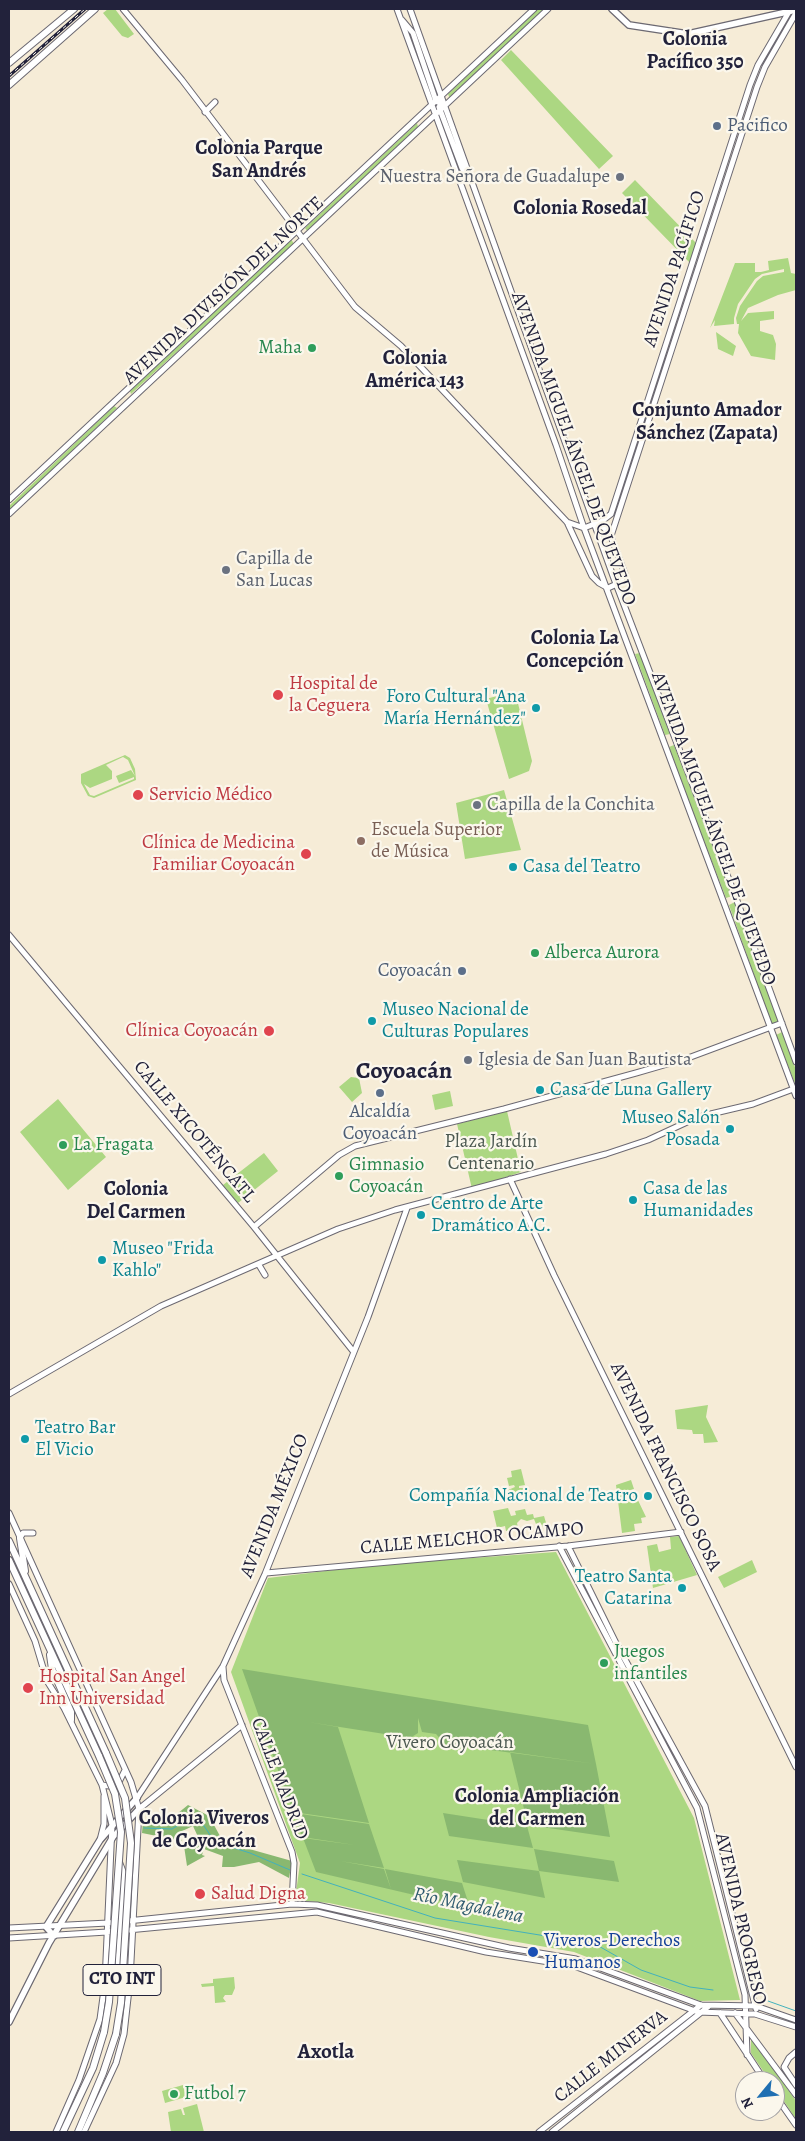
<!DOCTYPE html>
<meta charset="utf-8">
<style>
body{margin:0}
#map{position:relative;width:805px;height:2141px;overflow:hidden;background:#f6ecd7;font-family:Alegreya,serif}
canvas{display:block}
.frame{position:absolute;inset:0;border:10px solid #22223b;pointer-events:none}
.north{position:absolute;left:735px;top:2071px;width:50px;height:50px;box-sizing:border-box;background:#fbf7ec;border:1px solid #a4a2a5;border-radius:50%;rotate:242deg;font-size:14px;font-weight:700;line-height:20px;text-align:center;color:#22223b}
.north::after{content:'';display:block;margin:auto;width:18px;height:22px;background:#1f6fb2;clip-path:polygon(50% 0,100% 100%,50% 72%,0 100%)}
</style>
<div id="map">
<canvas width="805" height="2141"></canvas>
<div class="frame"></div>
<div class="north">N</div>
</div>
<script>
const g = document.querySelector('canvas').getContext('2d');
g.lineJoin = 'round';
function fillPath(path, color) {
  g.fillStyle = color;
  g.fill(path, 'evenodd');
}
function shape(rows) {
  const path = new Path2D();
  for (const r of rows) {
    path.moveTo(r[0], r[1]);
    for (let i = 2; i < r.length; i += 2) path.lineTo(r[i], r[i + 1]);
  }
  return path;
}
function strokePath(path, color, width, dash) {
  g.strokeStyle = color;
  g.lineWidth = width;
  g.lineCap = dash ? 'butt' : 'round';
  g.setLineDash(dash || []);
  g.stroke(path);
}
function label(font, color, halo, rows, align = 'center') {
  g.font = font + ' Alegreya,serif';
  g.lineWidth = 4.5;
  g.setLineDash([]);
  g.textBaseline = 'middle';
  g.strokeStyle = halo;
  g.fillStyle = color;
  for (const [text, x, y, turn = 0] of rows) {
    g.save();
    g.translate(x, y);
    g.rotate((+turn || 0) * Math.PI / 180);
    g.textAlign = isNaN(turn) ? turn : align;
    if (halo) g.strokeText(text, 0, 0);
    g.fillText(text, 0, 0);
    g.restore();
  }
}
const green = shape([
 [108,9,115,9,134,34,128,38,122,36,103,13],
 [538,9,545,9,450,99,448,94],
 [511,50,613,156,599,169,501,60],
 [417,123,418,127,308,232,305,228],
 [635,180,696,243,690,263,622,193],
 [291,239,294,244,131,394,130,391],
 [788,258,791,273,796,274,796,290,778,295,748,308,741,321,748,313,774,311,774,319,760,321,760,331,773,335,776,344,775,360,751,356,738,333,739,324,737,324,736,318,740,306,757,281,763,276,784,272,784,269,762,274,755,279,738,304,734,318,734,324,714,326,715,320,710,328,735,263,755,263,755,272,761,272,769,270,768,261],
 [716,332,736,346,733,356,718,349],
 [114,406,117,408,9,511,9,506],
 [640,653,670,734,665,735,635,654],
 [515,691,532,761,529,771,509,779,486,699],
 [674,745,732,896,726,898,699,828,669,747],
 [125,755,130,758,135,769,136,780,94,798,88,796,81,783,81,774],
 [123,757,128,760,135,776,131,770,116,776,119,783,134,777,134,779,94,796,90,795,84,784,90,788,112,779,112,771,106,765],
 [504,790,521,850,465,859,456,803],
 [735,902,779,1022,772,1025,729,905],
 [782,1032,796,1070,796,1086,776,1035],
 [351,1077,359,1078,362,1093,352,1102,339,1087],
 [450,1091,453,1106,435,1110,432,1095],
 [58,1099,106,1157,68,1190,20,1132],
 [507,1111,521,1172,472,1189,457,1124],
 [264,1153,278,1171,238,1203,223,1185],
 [708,1405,706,1417,718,1442,704,1443,703,1434,693,1434,692,1430,677,1429,675,1410],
 [521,1469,525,1485,519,1486,519,1488,523,1488,524,1491,529,1490,530,1493,510,1498,508,1490,515,1487,514,1485,509,1486,507,1478,512,1477,511,1471],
 [631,1480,634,1489,623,1492,624,1496,635,1494,646,1517,641,1518,642,1523,634,1524,635,1531,622,1533,616,1485],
 [508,1508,511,1516,516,1515,515,1511,525,1509,527,1515,533,1514,534,1518,544,1516,547,1526,543,1527,540,1522,536,1524,534,1519,527,1521,521,1519,517,1523,518,1528,506,1531,505,1526,497,1528,493,1511],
 [679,1536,697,1575,653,1588,647,1546,657,1544,659,1552,671,1549,670,1537],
 [556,1552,694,1818,740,2000,700,2001,574,1952,489,1937,329,1903,295,1900,300,1863,231,1672,268,1578,375,1565],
 [752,1560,757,1572,724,1588,718,1577],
 [234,1977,235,1988,232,1995,225,1995,223,1998,226,2002,215,2003,214,1986,202,1987,201,1984,213,1983,213,1979],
 [751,2037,796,2101,796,2119,775,2088,775,2081,770,2081,751,2053],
 [183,2085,186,2097,165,2103,162,2091],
 [197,2104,204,2132,171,2132,168,2112,181,2109,183,2115,185,2115,183,2108]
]);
const forest = shape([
 [242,1669,588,1725,596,1764,445,1744,436,1734,422,1732,418,1718,418,1733,410,1738,308,1722,338,1727,369,1823,293,1812],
 [510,1752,596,1764,610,1837,528,1825],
 [188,1805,209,1816,220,1836,228,1843,292,1861,289,1878,259,1862,234,1867,222,1867,223,1856,204,1849,202,1855,205,1856,187,1866,184,1846,199,1839,193,1826,178,1833,182,1841,142,1833,143,1821,167,1822],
 [294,1813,369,1824,384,1868,340,1861,384,1869,391,1889,385,1869,462,1883,470,1908,316,1872,303,1838,355,1845,302,1837],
 [443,1813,527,1826,533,1848,449,1836],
 [534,1849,614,1861,619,1882,539,1871],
 [457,1860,539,1871,545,1898,463,1882]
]);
const stream = shape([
 [144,1828,172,1829,188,1819,194,1818,204,1826,215,1842,250,1853,290,1870],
 [302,1874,435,1918,595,1944,641,1970,690,1987,713,1990],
 [768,2001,796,2011]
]);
const secondary = shape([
 [123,9,182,80,355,307,401,346,567,522,592,576,599,583,608,588,619,583,625,574,610,534,603,527,595,525],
 [397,9,556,445,584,528,796,1096],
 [410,9,613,576,736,898,796,1062],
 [402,20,413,33,436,101,445,106],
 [439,107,462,168,468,178],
 [205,112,215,102],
 [9,500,534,9],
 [9,514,548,9],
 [567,522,584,528],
 [584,528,602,521,611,514,750,85,758,65,790,10],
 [611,536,757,87,765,67,796,13],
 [9,935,254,1227,353,1351],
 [510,1179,554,1275,796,1767],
 [254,1227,339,1155,355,1146,504,1109,636,1073,688,1058,782,1023],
 [259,1265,265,1275],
 [9,1394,161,1306,338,1229,395,1210,606,1154,648,1140,698,1117,753,1104,796,1088],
 [9,1513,131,1782,139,1809,130,1980,124,2034,116,2063,84,2132],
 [20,1538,23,1533,33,1533],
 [559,1546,697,1808,745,1995,747,2055],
 [568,1546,616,1643,705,1806,756,2009],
 [266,1573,568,1546,681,1532],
 [9,1584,35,1641,47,1681,64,1708,102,1785,112,1825,105,1982,100,2019,79,2080,56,2132],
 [223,1667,224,1680,292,1852,294,1863,292,1904],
 [102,1785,109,1786,119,1782,125,1770],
 [137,1798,223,1666,265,1574,368,1317,407,1208],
 [139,1809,242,1725],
 [100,1840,104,1824,104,1796],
 [9,1928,108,1923,292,1904,317,1905,509,1948,576,1959,701,2005,756,2006,796,2020],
 [9,1938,107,1932,317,1912,486,1952,574,1966,698,2012,755,2014,796,2027],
 [117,1977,124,1874,119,1861],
 [720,2013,765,2081],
 [735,2013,796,2095],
 [796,2052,789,2058,784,2067,796,2085],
 [775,2095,796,2125],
 [539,2132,701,2005],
 [552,2132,709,2006]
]);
const primary = shape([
 [612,9,629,25,688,34,796,10],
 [54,1936,46,1927,100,1840,137,1798],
 [9,2022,49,1943,113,1837,139,1809]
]);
const highway = shape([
 [9,63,74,9],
 [9,85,95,9],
 [20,1538,25,1571],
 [9,1541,106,1753],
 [9,1560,99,1756],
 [50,1655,52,1669,71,1712,71,1720],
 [63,2132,93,2068,104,2032],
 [78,2132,103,2073,116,2034]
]);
const rail = shape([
 [9,76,85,9]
]);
const highwayBridge = shape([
 [106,1753,125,1798,131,1843,121,2003,116,2034],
 [99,1756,115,1794,121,1832,109,2002,104,2032]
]);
const markers = [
 [717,126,5,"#5c6f8a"],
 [620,177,5,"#6b7280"],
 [312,348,5,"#2e9e5b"],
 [226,570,5,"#6b7280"],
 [278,695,6,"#e0444e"],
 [536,708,5,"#0f9aa8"],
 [138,795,6,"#e0444e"],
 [477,805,5,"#6b7280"],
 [361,841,5,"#8d6e63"],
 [306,854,6,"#e0444e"],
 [513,867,5,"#0f9aa8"],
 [535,953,5,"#2e9e5b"],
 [462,971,5,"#5c6f8a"],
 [372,1021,5,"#0f9aa8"],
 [269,1031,6,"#e0444e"],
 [468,1060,5,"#6b7280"],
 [540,1090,5,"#0f9aa8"],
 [380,1093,5,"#5c6f8a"],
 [730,1129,5,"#0f9aa8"],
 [63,1145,5,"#2e9e5b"],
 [339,1176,5,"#2e9e5b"],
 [633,1200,5,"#0f9aa8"],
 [421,1215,5,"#0f9aa8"],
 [102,1260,5,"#0f9aa8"],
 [25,1439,5,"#0f9aa8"],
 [648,1496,5,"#0f9aa8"],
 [682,1588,5,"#0f9aa8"],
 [604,1663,5,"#2e9e5b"],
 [28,1688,6,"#e0444e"],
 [200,1894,6,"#e0444e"],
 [533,1952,6,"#1a4fb4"],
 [174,2094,5,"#2e9e5b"]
];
const shields = [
 [122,1980,78]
];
const shieldNames = [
 ["CTO INT",122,1980]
];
const serviceNames = [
 ["Pacifico",727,126],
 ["Coyoacán",452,971,"right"],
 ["Alcaldía",380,1112,"center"],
 ["Coyoacán",380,1134,"center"]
];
const worshipNames = [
 ["Nuestra Señora de Guadalupe",610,177,"right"],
 ["Capilla de",236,559],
 ["San Lucas",236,581],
 ["Capilla de la Conchita",487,805],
 ["Iglesia de San Juan Bautista",478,1060]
];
const streetNames = [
 ["AVENIDA PACÍFICO",675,269,-72],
 ["AVENIDA DIVISIÓN DEL NORTE",224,291,-43],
 ["AVENIDA MIGUEL ÁNGEL DE QUEVEDO",573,449,70],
 ["AVENIDA MIGUEL ÁNGEL DE QUEVEDO",713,829,70],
 ["CALLE XICOTÉNCATL",194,1132,50],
 ["AVENIDA FRANCISCO SOSA",665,1467,64],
 ["AVENIDA MÉXICO",275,1506,-68],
 ["CALLE MELCHOR OCAMPO",472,1539,-5],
 ["CALLE MADRID",279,1779,69],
 ["AVENIDA PROGRESO",740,1919,77],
 ["CALLE MINERVA",611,2057,-38]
];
const leisureNames = [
 ["Maha",302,348,"right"],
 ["Alberca Aurora",545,953],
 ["La Fragata",73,1145],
 ["Gimnasio",349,1165],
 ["Coyoacán",349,1187],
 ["Juegos",614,1652],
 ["infantiles",614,1674],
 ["Futbol 7",184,2094]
];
const healthNames = [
 ["Hospital de",289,684],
 ["la Ceguera",289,706],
 ["Servicio Médico",149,795],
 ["Clínica de Medicina",295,843,"right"],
 ["Familiar Coyoacán",295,865,"right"],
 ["Clínica Coyoacán",258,1031,"right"],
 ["Hospital San Angel",39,1677],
 ["Inn Universidad",39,1699],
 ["Salud Digna",211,1894]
];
const cultureNames = [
 ["Foro Cultural \"Ana",526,697,"right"],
 ["María Hernández\"",526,719,"right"],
 ["Casa del Teatro",523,867],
 ["Museo Nacional de",382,1010],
 ["Culturas Populares",382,1032],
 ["Casa de Luna Gallery",550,1090],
 ["Museo Salón",720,1118,"right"],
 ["Posada",720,1140,"right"],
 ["Casa de las",643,1189],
 ["Humanidades",643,1211],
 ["Centro de Arte",431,1204],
 ["Dramático A.C.",431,1226],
 ["Museo \"Frida",112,1249],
 ["Kahlo\"",112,1271],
 ["Teatro Bar",35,1428],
 ["El Vicio",35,1450],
 ["Compañía Nacional de Teatro",638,1496,"right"],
 ["Teatro Santa",672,1577,"right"],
 ["Catarina",672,1599,"right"]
];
const educationNames = [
 ["Escuela Superior",371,830],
 ["de Música",371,852]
];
const parkNames = [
 ["Plaza Jardín",491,1142],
 ["Centenario",491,1164],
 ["Vivero Coyoacán",450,1743]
];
const transitNames = [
 ["Viveros-Derechos",544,1941],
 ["Humanos",544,1963]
];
const neighbourhoodNames = [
 ["Colonia",695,40],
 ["Pacífico 350",695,63],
 ["Colonia Parque",259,149],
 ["San Andrés",259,172],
 ["Colonia Rosedal",580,209],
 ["Colonia",415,359],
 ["América 143",415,382],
 ["Conjunto Amador",707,411],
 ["Sánchez (Zapata)",707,434],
 ["Colonia La",575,639],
 ["Concepción",575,662],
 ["Colonia",136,1190],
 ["Del Carmen",136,1213],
 ["Colonia Ampliación",537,1797],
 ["del Carmen",537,1820],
 ["Colonia Viveros",204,1819],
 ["de Coyoacán",204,1842]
];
const waterNames = [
 ["Río Magdalena",468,1906,12]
];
const quarterNames = [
 ["Axotla",326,2053]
];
const districtNames = [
 ["Coyoacán",404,1072]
];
fillPath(green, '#acd782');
fillPath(forest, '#89b870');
strokePath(stream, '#42b1bc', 1);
strokePath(secondary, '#6c6972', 7);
strokePath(primary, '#6c6972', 8);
strokePath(highway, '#6c6972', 8);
strokePath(secondary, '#fff', 5);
strokePath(primary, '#fff', 5.5);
strokePath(highway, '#fff', 6);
strokePath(rail, '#22223b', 3);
strokePath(rail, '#fbf7ec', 1, [4]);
strokePath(highwayBridge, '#6c6972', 8, []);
strokePath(highwayBridge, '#fff', 6);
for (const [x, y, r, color] of markers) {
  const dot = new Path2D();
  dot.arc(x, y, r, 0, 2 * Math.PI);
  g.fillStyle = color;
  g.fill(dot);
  strokePath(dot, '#fbf7ec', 2);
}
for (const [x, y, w] of shields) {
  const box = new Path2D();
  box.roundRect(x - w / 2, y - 15.5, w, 31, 4);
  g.fillStyle = '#fbf7ec';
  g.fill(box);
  strokePath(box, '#22223b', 1);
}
label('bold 18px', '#22223b', null, shieldNames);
label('19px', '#4e5e75', '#fbf7ec', serviceNames, 'left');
label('19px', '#5b616d', '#fbf7ec', worshipNames, 'left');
label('19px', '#22223b', '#fbf7ec', streetNames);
label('19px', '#27864d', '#fbf7ec', leisureNames, 'left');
label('19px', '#be3a42', '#fbf7ec', healthNames, 'left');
label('19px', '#0d838f', '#fbf7ec', cultureNames, 'left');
label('19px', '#785e54', '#fbf7ec', educationNames, 'left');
label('19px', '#4b5850', '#fbf7ec', parkNames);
label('19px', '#164399', '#fbf7ec', transitNames, 'left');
label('bold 20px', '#22223b', '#fbf7ec', neighbourhoodNames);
label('italic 20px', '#2f5b6f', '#fbf7ec', waterNames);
label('bold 21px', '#22223b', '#fbf7ec', quarterNames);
label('bold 24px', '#22223b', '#fbf7ec', districtNames);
</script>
